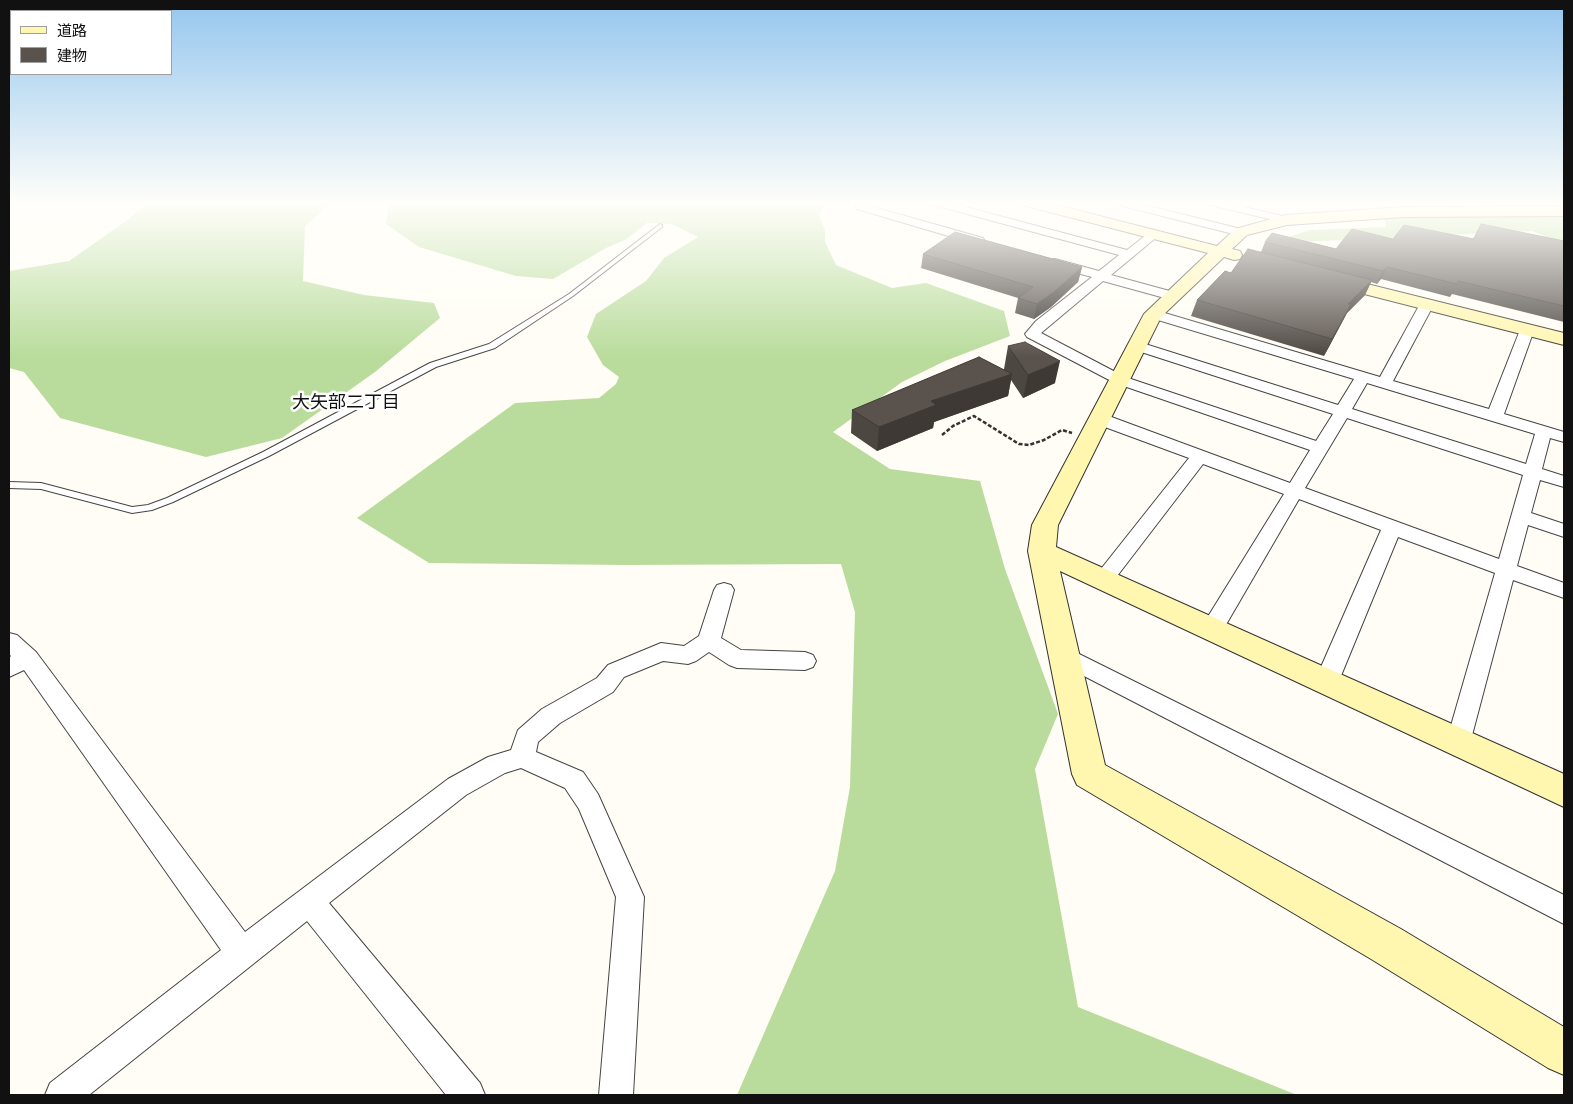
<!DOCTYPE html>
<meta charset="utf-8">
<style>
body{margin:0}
#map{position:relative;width:1573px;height:1104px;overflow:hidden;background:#fffdf5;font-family:"Times New Roman","Noto Sans JP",serif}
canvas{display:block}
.frame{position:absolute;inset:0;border:10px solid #111;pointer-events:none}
.legend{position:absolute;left:10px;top:10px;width:162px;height:65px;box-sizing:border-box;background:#fff;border:1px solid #a0a0a0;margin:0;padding:6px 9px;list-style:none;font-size:15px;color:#111}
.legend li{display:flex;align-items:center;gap:10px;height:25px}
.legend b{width:25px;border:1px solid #a0a0a0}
</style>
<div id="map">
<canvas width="1573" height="1104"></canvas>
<div class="frame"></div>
<ul class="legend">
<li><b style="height:6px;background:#fff6b0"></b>道路</li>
<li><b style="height:14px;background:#5a524d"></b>建物</li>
</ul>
</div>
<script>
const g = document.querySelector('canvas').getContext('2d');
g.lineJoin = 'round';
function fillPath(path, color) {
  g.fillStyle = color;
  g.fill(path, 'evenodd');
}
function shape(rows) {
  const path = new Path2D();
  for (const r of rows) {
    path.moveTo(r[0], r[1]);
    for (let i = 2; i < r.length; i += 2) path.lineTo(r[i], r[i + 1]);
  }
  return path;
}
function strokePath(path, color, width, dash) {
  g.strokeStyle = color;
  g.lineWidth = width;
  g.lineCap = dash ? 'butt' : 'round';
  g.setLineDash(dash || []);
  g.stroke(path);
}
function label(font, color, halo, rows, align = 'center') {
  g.font = font + ' "Times New Roman","Noto Sans JP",serif';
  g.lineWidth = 5;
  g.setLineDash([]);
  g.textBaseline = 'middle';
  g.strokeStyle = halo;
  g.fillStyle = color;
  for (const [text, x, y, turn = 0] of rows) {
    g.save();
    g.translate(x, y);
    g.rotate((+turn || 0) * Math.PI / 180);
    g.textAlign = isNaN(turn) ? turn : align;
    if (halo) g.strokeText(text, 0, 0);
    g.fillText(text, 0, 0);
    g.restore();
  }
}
const forest = shape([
 [149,202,332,202,305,226,303,281,364,295,434,303,440,318,375,372,282,438,206,457,60,418,24,372,9,368,9,271,69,261,129,219],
 [389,202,825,202,819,216,825,230,825,242,836,265,892,288,926,283,1004,311,1010,336,945,361,902,382,833,432,890,469,980,481,1005,569,1058,714,1035,769,1078,1007,1297,1095,737,1095,835,871,850,787,855,612,841,564,625,565,429,563,357,518,515,403,599,398,616,384,619,377,603,365,587,337,596,314,646,281,664,258,698,237,672,224,647,223,625,240,606,248,553,279,516,276,419,247,386,224],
 [1515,213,1564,215,1564,244,1532,231,1297,242,1289,237,1309,230,1386,227,1384,217]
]);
const path = shape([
 [942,435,953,426,974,416,1019,444,1029,445,1044,440,1062,430,1072,433]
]);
const lane = shape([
 [660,224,662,225,662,227,573,296,495,348,436,367,269,456,173,502,152,510,132,513,41,489,9,488,9,482,41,483,132,507,148,505,167,498,263,452,430,363,489,344,569,294,660,224]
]);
const street = shape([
 [856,202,869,202,866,205,983,238,985,241,979,245,857,209,855,204,856,202],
 [929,202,947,202,1127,250,1150,232,1158,232,1160,234,1158,236,1111,275,1177,293,1179,296,1177,299,1172,300,1103,281,1041,333,1125,377,1316,441,1333,414,1132,349,1130,346,1132,343,1142,343,1338,405,1354,379,1148,317,1146,314,1148,311,1158,311,1380,377,1420,304,1422,301,1432,301,1434,304,1393,381,1489,409,1520,330,1522,327,1532,327,1534,330,1504,414,1564,432,1564,442,1550,438,1542,469,1564,476,1564,487,1540,480,1531,513,1564,524,1564,537,1528,525,1517,566,1564,583,1564,598,1513,580,1470,743,1467,750,1458,753,1449,750,1446,743,1495,573,1398,537,1338,683,1334,689,1326,692,1318,689,1314,683,1381,530,1299,499,1220,635,1212,637,1204,635,1201,629,1204,623,1284,494,1203,464,1111,584,1104,586,1097,584,1094,579,1097,574,1189,458,1094,423,1092,419,1094,415,1106,415,1290,483,1310,450,1115,383,1027,337,1025,334,1036,321,1092,277,1051,266,1049,263,1051,260,1055,259,1099,271,1119,255,930,204,929,202],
 [1367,383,1535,434,1526,464,1352,409,1367,383],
 [1347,418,1523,475,1499,559,1305,488,1347,418],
 [1114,202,1133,202,1245,230,1247,232,1241,236,1115,204,1114,202],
 [1205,202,1224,202,1290,218,1292,220,1286,223,1206,204,1205,202],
 [724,583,731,585,734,590,721,638,741,650,805,652,813,655,816,661,813,667,805,670,737,668,729,665,709,652,696,661,688,664,663,661,624,677,613,692,560,723,538,742,536,752,583,772,598,794,644,897,633,1095,599,1095,616,897,579,809,565,788,521,768,505,773,466,795,329,903,480,1083,485,1095,446,1095,307,921,89,1095,45,1095,50,1083,221,950,24,670,9,677,9,658,11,656,9,654,9,633,17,635,36,652,245,932,448,779,488,757,511,750,518,730,542,709,597,678,608,665,661,643,684,646,699,636,714,590,717,585,724,583],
 [1063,646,1564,895,1564,924,1055,661,1052,655,1055,649,1063,646]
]);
const secondary = shape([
 [1020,202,1045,202,1217,246,1235,229,1286,215,1404,207,1564,206,1564,216,1404,217,1287,225,1247,235,1232,249,1240,251,1242,255,1240,259,1234,260,1224,257,1161,317,1058,525,1056,547,1564,774,1564,807,1060,571,1105,765,1401,929,1564,1027,1564,1075,1548,1068,1371,959,1077,785,1072,774,1028,551,1032,525,1144,314,1208,253,1022,205,1020,202],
 [1331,275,1564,333,1564,345,1325,284,1322,280,1325,276,1331,275]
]);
const wall = shape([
 [1481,224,1564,241,1564,322,1452,294,1450,297,1381,279,1377,284,1371,282,1365,295,1347,313,1324,356,1191,316,1197,300,1231,273,1261,252,1265,242,1336,249,1393,239,1473,239],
 [923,254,1082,267,1078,282,1051,307,1034,319,1015,313,1018,298,921,268],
 [1008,346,1055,383,1023,398,1011,380,1008,396,934,422,933,428,877,451,851,433,852,410,1004,369]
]);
const shadedWall = shape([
 [1082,267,1078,282,1051,307,1034,319,1037,304],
 [1387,267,1381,279,1377,284,1383,271],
 [1372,280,1365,295,1347,313,1324,356,1348,304],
 [1060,361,1055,383,1023,398,1028,375],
 [1012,374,1008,396,934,422,933,428,877,451,879,427,931,401]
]);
const building = shape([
 [1481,224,1564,241,1564,306,1458,281,1457,284,1387,267,1383,271,1265,242,1272,233,1336,249,1352,229,1393,239,1404,225,1474,239,1481,224],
 [955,232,1082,267,1054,292,1037,304,1018,298,1033,287,923,254,955,232],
 [1248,249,1372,280,1348,304,1351,304,1332,339,1197,300,1225,271,1231,273,1248,249],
 [1025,342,1060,361,1028,375,1008,346,1025,342],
 [979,357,1012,374,931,401,936,405,879,427,852,410,979,357]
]);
const neighbourhoodNames = [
 ["大矢部二丁目",346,403]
];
fillPath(forest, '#b9dc9c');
strokePath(lane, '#444', 2);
strokePath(street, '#444', 2);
strokePath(secondary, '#333', 2);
strokePath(path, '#333', 2.5, [4, 2]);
fillPath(lane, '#fff');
fillPath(street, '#fff');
fillPath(secondary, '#fff6b0');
fillPath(wall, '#4d4742');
fillPath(shadedWall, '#3f3936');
fillPath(building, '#5a524d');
strokePath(building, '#3f3936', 1);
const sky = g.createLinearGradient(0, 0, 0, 357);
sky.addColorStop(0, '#95c6ee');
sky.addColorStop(0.57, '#fffefa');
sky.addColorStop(1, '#fffefa00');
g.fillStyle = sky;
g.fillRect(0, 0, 1573, 357);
label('18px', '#111', '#fff', neighbourhoodNames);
</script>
